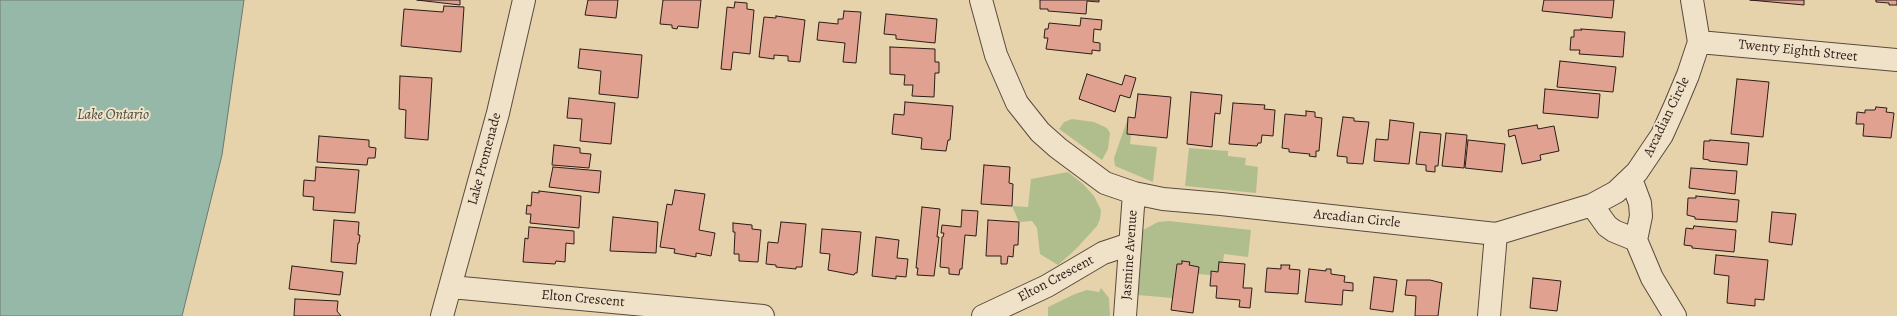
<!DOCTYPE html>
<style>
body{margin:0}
canvas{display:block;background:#e6d3ac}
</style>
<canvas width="1897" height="316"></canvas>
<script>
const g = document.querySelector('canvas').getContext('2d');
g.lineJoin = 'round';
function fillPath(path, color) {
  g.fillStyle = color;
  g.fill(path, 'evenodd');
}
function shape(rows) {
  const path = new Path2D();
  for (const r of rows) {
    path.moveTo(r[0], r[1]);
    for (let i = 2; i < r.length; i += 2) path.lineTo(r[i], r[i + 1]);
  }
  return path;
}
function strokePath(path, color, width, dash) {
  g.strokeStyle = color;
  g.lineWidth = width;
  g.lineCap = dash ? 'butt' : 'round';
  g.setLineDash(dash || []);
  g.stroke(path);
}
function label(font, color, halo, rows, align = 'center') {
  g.font = font + ' Alegreya,serif';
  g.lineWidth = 4;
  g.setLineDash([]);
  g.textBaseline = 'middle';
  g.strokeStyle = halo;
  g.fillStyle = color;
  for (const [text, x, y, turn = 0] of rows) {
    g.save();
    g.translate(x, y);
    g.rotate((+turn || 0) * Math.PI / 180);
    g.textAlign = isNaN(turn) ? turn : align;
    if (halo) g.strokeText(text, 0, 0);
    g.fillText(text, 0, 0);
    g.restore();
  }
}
const green = shape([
 [1128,118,1127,134,1131,135,1130,144,1157,147,1153,182,1115,166,1114,158],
 [1072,119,1094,122,1107,128,1110,133,1108,149,1102,160,1059,129,1064,122],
 [1189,148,1228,151,1228,156,1246,158,1245,165,1258,167,1256,193,1185,186],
 [1068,172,1083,184,1094,196,1101,210,1100,219,1097,226,1076,249,1058,265,1040,254,1037,228,1032,221,1019,222,1012,206,1028,207,1031,179],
 [1169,221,1251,230,1248,257,1224,254,1223,262,1219,262,1218,272,1211,271,1211,275,1198,274,1199,267,1189,265,1189,262,1183,261,1182,264,1177,264,1172,298,1138,295,1143,230,1158,222],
 [1101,288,1109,298,1110,316,1048,316,1048,307,1075,294,1087,290,1099,292]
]);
const water = shape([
 [0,0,244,0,222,155,182,316,0,316,0,0]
]);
const building = shape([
 [417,0,460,0,460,5,417,0],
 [588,0,618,0,616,18,585,15,588,0],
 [663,0,701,0,698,28,678,26,677,29,672,28,672,25,660,24,663,0],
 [1040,0,1099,0,1099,2,1087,1,1086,14,1048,11,1048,9,1040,9,1040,0],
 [1544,0,1614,0,1612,18,1542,11,1544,0],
 [1750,0,1804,0,1804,5,1750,0],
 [1876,0,1897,0,1897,5,1889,5,1889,3,1876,2,1876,0],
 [735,2,747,3,747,9,754,10,750,54,733,52,731,70,721,69,727,7,734,8,735,2],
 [444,6,464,7,461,52,401,46,404,9,443,12,444,6],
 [844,11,861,12,856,63,843,62,845,43,817,40,819,22,838,24,838,19,843,19,844,11],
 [886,14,937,19,935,43,896,39,896,35,884,34,886,14],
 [776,16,805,20,800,62,788,61,788,56,774,55,774,59,759,57,764,17,776,18,776,16],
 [1081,18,1102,20,1101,30,1094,29,1093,42,1100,43,1100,51,1092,50,1092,54,1046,49,1048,38,1044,38,1045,29,1048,29,1049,23,1080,26,1081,18],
 [1581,29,1625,32,1623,57,1579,54,1580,50,1570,50,1571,37,1574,37,1574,30,1582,30,1581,29],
 [890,47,935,49,935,62,939,62,939,73,935,73,934,97,912,96,913,85,904,85,905,75,890,74,890,47],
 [580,49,642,55,638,98,599,94,601,71,578,68,580,49],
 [1560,61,1616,67,1613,92,1557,87,1560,61],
 [1087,74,1122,85,1125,75,1136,78,1130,98,1120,95,1115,112,1079,99,1087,74],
 [400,76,432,78,428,140,405,138,406,110,399,109,400,76],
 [1737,79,1769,82,1763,137,1731,134,1737,79],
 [1545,89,1600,94,1598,118,1543,113,1545,89],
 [1191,92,1222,95,1220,114,1215,113,1212,147,1187,144,1191,92],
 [1138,94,1171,97,1167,138,1127,134,1128,117,1135,118,1138,94],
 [569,98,615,103,611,144,580,141,582,119,567,118,569,98],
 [905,102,953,106,950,140,948,140,946,151,921,149,922,138,892,134,894,114,904,115,905,102],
 [1233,103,1265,105,1264,109,1275,110,1273,136,1262,135,1261,143,1258,143,1257,146,1229,144,1233,103],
 [1876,107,1887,108,1886,112,1894,113,1891,138,1863,136,1864,124,1856,124,1857,112,1865,113,1865,110,1875,110,1876,107],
 [1306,111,1315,112,1315,117,1322,118,1319,151,1316,151,1316,157,1309,156,1310,154,1289,152,1289,149,1282,148,1285,114,1306,116,1306,111],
 [1343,117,1354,118,1354,121,1369,122,1363,164,1347,163,1347,157,1337,156,1343,117],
 [1390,120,1414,123,1409,164,1374,161,1376,139,1388,140,1390,120],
 [1537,125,1538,129,1554,126,1559,151,1540,155,1541,160,1522,164,1515,135,1509,137,1508,130,1537,125],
 [1420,132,1441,134,1438,166,1435,166,1435,172,1426,171,1426,165,1416,164,1420,132],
 [1446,133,1467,135,1464,168,1442,166,1446,133],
 [319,136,369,140,369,147,376,148,375,158,368,158,367,165,317,162,319,136],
 [1468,140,1505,144,1502,172,1465,168,1468,140],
 [1710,140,1749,143,1747,165,1709,161,1709,160,1703,159,1704,141,1710,141,1710,140],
 [554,145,580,148,580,153,591,154,589,168,552,165,554,145],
 [984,165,1010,167,1009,183,1013,184,1012,206,981,204,984,165],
 [316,167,359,170,355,213,313,210,314,197,303,196,304,180,315,181,316,167],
 [553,167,601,171,599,193,549,187,553,167],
 [1691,168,1737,171,1735,194,1689,188,1691,168],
 [675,190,705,194,699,230,715,233,711,256,696,253,696,257,674,253,675,249,660,247,667,204,672,205,675,190],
 [539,191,581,196,579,228,530,223,531,214,526,214,527,205,531,206,532,192,539,193,539,191],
 [1696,196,1739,200,1737,222,1695,219,1695,217,1687,215,1688,198,1696,198,1696,196],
 [922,207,940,209,937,237,939,237,934,276,917,275,918,268,916,268,922,207],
 [962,210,978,211,976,236,965,235,962,269,960,269,959,275,949,274,949,268,940,267,942,237,943,237,944,233,941,233,942,225,961,227,962,210],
 [1772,212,1796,214,1792,245,1769,242,1772,212],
 [613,217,658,222,656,253,610,251,613,217],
 [334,220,359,222,358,235,360,235,359,243,358,243,356,264,331,262,334,220],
 [988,220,1019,222,1018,245,1014,245,1013,257,1008,256,1007,264,1001,264,1001,256,986,256,988,220],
 [781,222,806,224,802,267,796,267,796,269,776,267,776,265,766,264,768,242,778,243,781,222],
 [733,223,752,225,752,229,761,230,758,262,739,261,739,254,734,254,735,232,733,232,733,223],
 [1694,226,1736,230,1734,252,1692,248,1692,246,1684,245,1686,228,1693,229,1694,226],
 [529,227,574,231,574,244,566,243,565,262,556,261,555,264,523,262,525,238,528,239,529,227],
 [822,229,861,232,857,273,855,273,854,275,828,270,830,254,820,253,822,229],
 [876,237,899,240,897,258,908,259,906,277,896,276,896,279,872,276,876,237],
 [1716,255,1768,260,1764,300,1755,299,1755,306,1727,303,1729,276,1714,274,1716,255],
 [1182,261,1190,262,1189,265,1199,267,1193,313,1171,310,1177,264,1182,264,1182,261],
 [1219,262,1245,264,1243,288,1252,288,1250,308,1239,307,1240,300,1216,298,1217,286,1210,286,1211,275,1211,271,1218,272,1219,262],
 [1281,265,1290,265,1289,269,1300,270,1298,294,1265,292,1267,268,1281,269,1281,265],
 [292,266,343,272,340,295,289,289,292,266],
 [1309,269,1326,271,1326,269,1331,269,1331,274,1345,276,1344,282,1353,283,1353,291,1343,290,1342,305,1305,302,1309,269],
 [1374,277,1397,280,1393,312,1370,309,1374,277],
 [1533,278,1561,281,1557,311,1530,308,1533,278],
 [1407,280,1430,280,1442,283,1438,316,1415,316,1416,296,1405,295,1407,280],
 [295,299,338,301,337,311,341,316,294,316,295,299]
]);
const minor = shape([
 [981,0,996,55,1017,103,1040,132,1058,148,1105,183,1134,193,1163,199,1221,204,1496,234,1592,205,1616,192,1637,172,1662,135,1675,106,1688,75,1699,42,1692,0],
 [1699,42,1897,60],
 [1631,179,1640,203,1641,216,1636,240,1652,278,1675,316],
 [1592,205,1607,226,1614,231,1636,240],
 [451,287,763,316],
 [442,316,498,113,524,0],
 [983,316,1047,286,1103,253,1130,244],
 [1125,316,1134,193],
 [1489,316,1496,234]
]);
const streetNames = [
 ["Twenty Eighth Street",1798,51,6],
 ["Arcadian Circle",1667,117,-64],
 ["Lake Promenade",485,159,-75],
 ["Arcadian Circle",1357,219,6],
 ["Jasmine Avenue",1130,255,-86],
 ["Elton Crescent",1056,279,-28],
 ["Elton Crescent",583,299,5]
];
const waterNames = [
 ["Lake Ontario",113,115]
];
fillPath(green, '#b0be8d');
fillPath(water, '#96b8a9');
strokePath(water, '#6c7a6f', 1);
fillPath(building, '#e0a190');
strokePath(building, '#2d1d17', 1);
strokePath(minor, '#5b4a3c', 24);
strokePath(minor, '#efe2c9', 22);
label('14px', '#2d1d17', '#efe2c9', streetNames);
label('italic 15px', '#4c4c43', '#efe2c9', waterNames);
</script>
